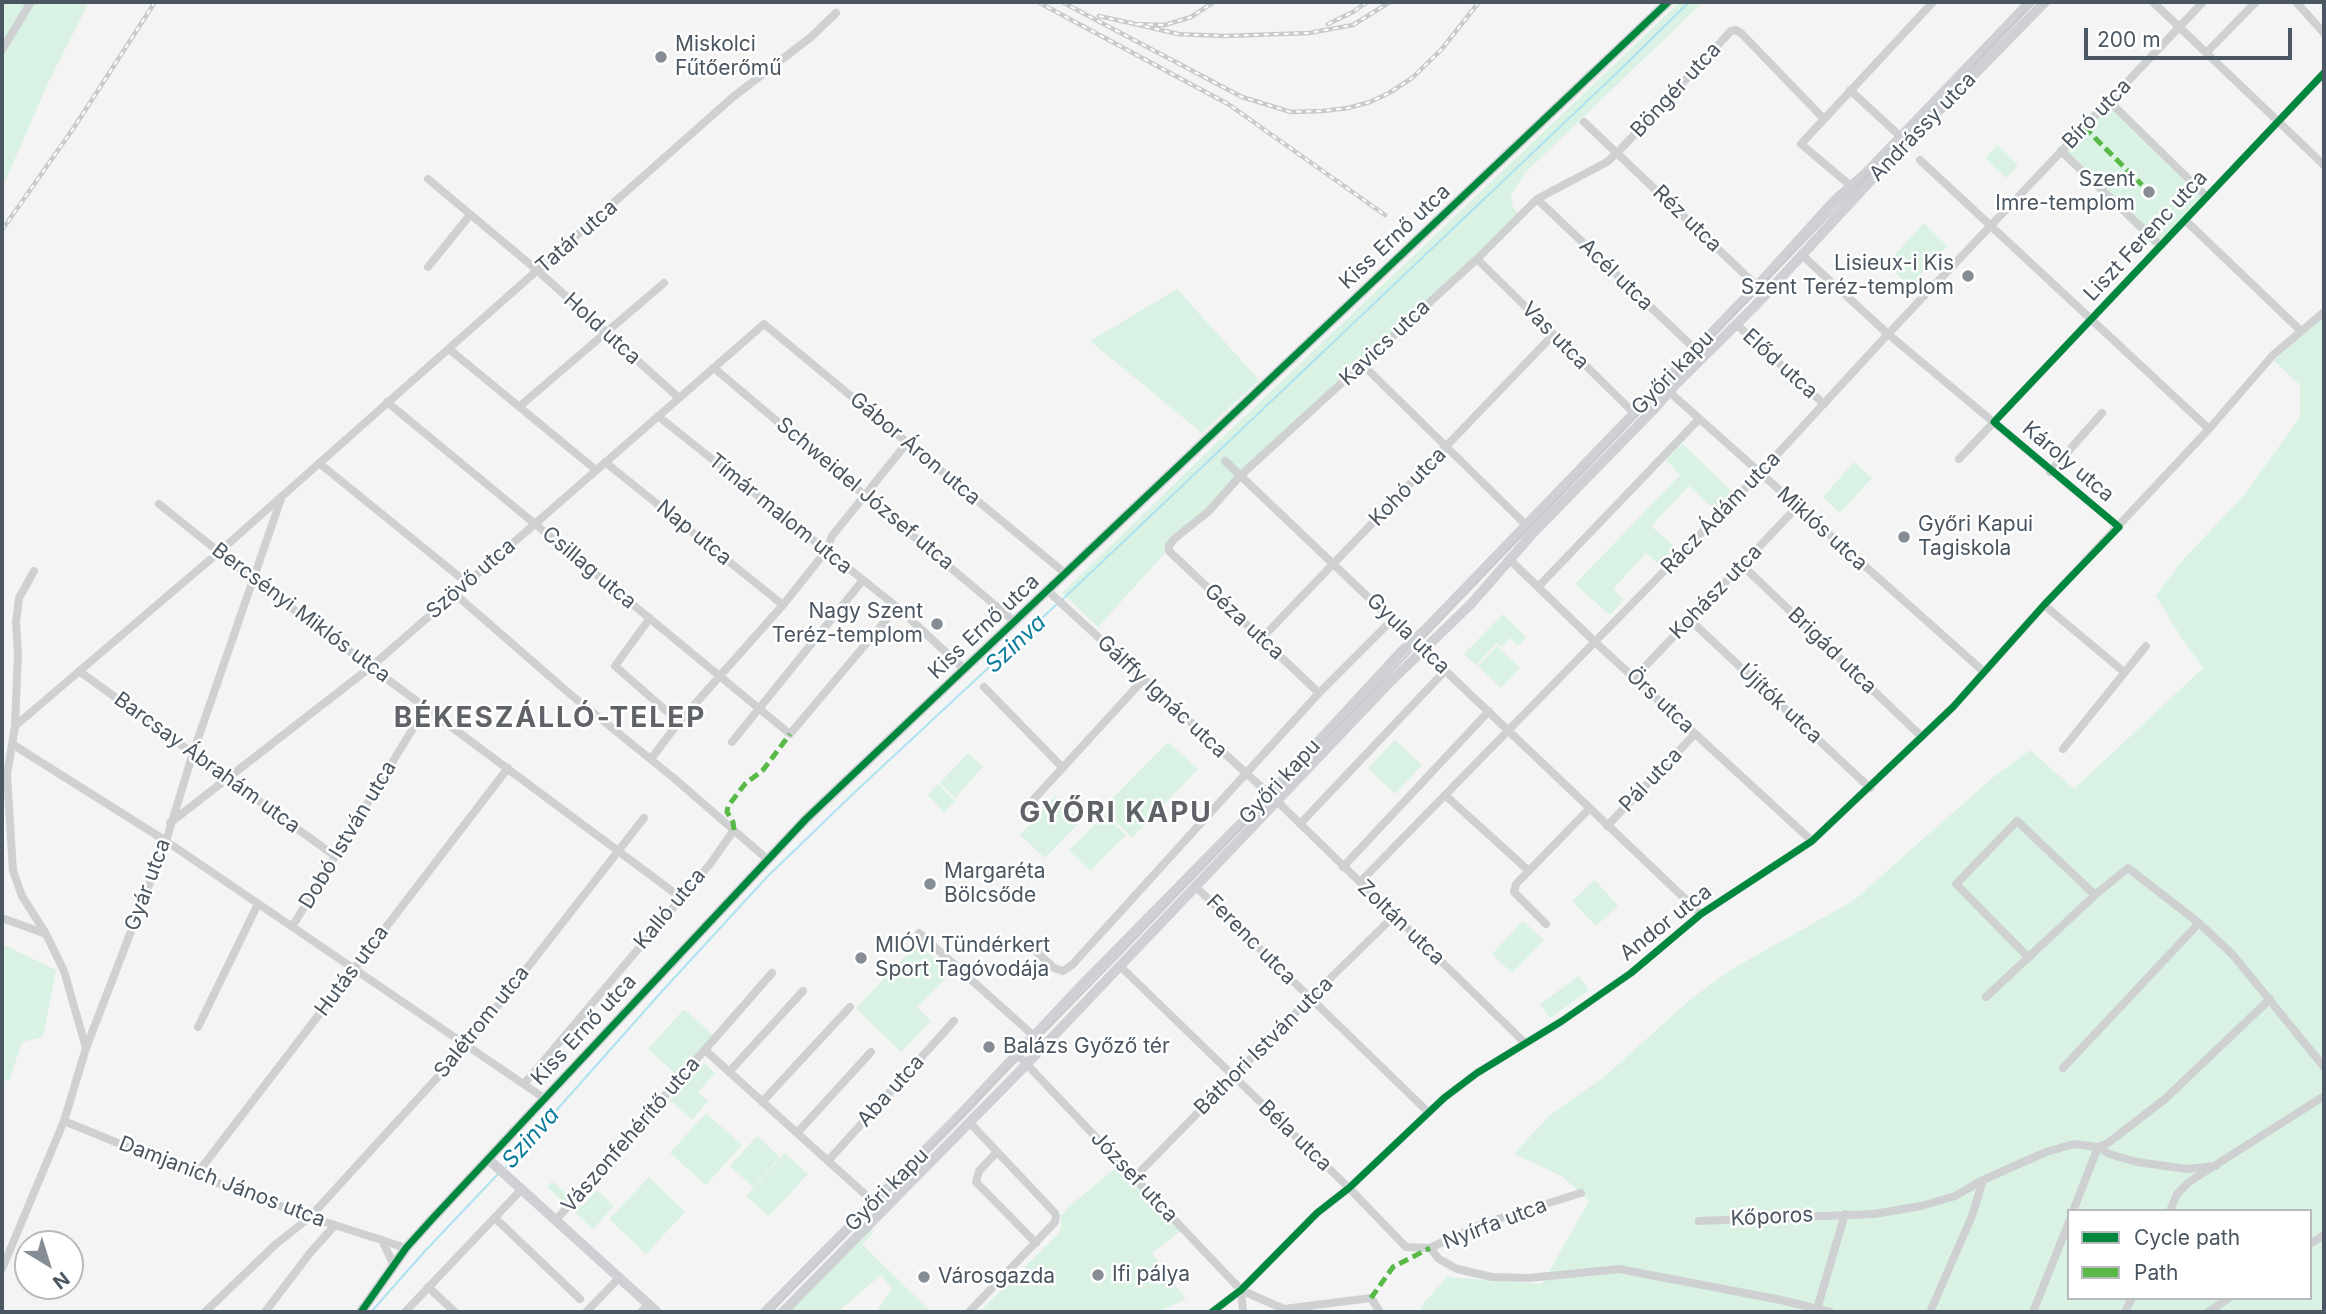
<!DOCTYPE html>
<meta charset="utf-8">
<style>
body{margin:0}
#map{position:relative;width:2326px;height:1314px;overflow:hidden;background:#f4f4f4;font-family:Inter,sans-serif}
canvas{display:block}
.frame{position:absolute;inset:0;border:4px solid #4a5661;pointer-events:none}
.legend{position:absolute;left:2067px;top:1209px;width:245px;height:91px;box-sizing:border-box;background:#fff;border:2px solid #b7bbc0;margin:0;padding:9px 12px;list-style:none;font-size:21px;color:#4a5661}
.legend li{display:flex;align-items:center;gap:14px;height:35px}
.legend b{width:35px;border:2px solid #b7bbc0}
.north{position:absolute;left:14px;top:1230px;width:70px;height:70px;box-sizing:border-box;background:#fff;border:2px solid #b7bbc0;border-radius:50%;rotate:142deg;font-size:19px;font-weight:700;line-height:28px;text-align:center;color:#4a5661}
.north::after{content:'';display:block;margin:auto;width:24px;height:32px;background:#868d94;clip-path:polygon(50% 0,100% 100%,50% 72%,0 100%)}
.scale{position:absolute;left:2084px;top:28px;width:208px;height:32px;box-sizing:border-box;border:4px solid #4a5661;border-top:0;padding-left:9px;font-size:21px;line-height:24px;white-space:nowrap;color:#4a5661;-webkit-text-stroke:5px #fff;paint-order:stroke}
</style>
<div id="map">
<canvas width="2326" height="1314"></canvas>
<div class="frame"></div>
<ul class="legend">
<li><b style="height:9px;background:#00873e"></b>Cycle path</li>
<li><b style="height:9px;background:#58b947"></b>Path</li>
</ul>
<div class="north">N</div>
<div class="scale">200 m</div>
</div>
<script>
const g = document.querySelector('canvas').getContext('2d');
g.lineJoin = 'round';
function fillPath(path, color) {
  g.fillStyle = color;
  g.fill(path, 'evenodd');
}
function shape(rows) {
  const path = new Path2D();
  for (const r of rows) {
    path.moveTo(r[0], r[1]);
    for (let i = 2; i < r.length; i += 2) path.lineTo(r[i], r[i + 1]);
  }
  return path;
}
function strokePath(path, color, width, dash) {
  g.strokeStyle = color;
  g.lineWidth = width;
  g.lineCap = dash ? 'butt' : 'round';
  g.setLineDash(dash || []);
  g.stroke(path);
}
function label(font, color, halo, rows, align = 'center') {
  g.font = font + ' Inter,sans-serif';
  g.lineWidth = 5;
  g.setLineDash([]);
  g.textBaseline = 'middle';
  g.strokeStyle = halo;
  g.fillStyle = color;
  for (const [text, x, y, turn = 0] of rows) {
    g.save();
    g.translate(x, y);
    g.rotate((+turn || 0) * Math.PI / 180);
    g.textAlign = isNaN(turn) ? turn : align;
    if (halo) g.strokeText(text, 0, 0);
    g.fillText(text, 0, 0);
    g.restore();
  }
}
const green = shape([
 [2,2,89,2,49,81,2,188],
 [1680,2,1703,2,1525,173,1511,195,1513,207,1519,214,1166,552,1098,627,1062,593,1201,458],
 [2106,97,2202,197,2154,247,2057,149],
 [1998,145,2018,165,2006,178,1985,158],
 [1924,223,1947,246,1910,286,1886,264],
 [1177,289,1259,380,1202,433,1090,341],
 [2324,317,2324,1312,1421,1312,1423,1304,1447,1277,1542,1284,1589,1201,1562,1176,1514,1154,1549,1116,1604,1077,1691,999,1732,969,1853,901,1991,779,2030,750,2074,789,2203,668,2181,637,2156,596,2180,563,2245,494,2300,417,2300,385,2274,361,2303,332],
 [2069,1211,2310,1211,2310,1298,2069,1298],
 [1682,443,1732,492,1715,510,1689,486,1651,526,1675,547,1659,565,1646,553,1613,589,1624,600,1610,615,1575,584,1680,475,1666,460],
 [1854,462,1872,478,1840,513,1823,497],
 [1503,614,1526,637,1518,646,1510,638,1501,647,1497,643,1476,665,1464,654],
 [1497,646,1520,668,1501,688,1478,666],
 [1395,740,1422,765,1395,794,1368,768],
 [1168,742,1198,769,1132,838,1103,808],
 [968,753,983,767,955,798,940,783],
 [938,784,955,801,944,812,928,795],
 [1055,796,1081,821,1045,858,1020,835],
 [1105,815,1126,835,1090,871,1069,850],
 [1595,880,1618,906,1596,926,1572,901],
 [1523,921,1544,940,1512,973,1492,954],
 [918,943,952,972,917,1007,931,1021,901,1052,856,1008],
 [2,944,56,970,43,1037,22,1042,9,1081,2,1080],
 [1579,976,1589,990,1550,1018,1540,1004],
 [684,1009,713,1035,677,1075,648,1049],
 [704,1063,715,1073,698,1092,708,1101,692,1120,670,1100],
 [706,1113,742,1145,706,1185,670,1153],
 [757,1136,780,1157,753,1187,730,1166],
 [785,1153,808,1174,769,1216,746,1196],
 [1123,1162,1186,1227,1152,1253,1186,1299,1157,1312,979,1312,1059,1233,1061,1226,1061,1216,1068,1207],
 [649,1177,685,1212,646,1254,609,1219],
 [552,1181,581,1207,597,1190,614,1206,593,1229,547,1187],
 [871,1228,874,1232,862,1244,931,1312,881,1312,878,1309,892,1289,881,1275,838,1312,794,1312,789,1306]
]);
const stream = shape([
 [1062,600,1623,67,1689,2],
 [506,1167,665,988,767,877,856,791,1057,604],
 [371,1312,425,1251,499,1173]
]);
const street = shape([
 [2153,2,2324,165],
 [2296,2,2324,33],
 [2,50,31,2],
 [2206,53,2256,2],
 [1850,90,1901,137],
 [2109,101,2207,197],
 [1584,122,1757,286],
 [2061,151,2161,246],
 [1920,160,2209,429],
 [428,179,538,271,679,398],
 [1851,186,1801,144,1933,2],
 [1537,199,1696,350],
 [2185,220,2300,330],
 [1803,256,1888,334,2119,527],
 [1477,259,1634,413],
 [428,267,470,215],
 [1736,324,1824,404],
 [449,349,596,470],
 [1362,364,1526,525],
 [714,368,1015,622],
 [1666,389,1983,671],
 [387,402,790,734,897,607],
 [520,406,664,283],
 [658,416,897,607,964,669],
 [1959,459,2324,73],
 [1225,461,1701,914],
 [605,462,783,605],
 [319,463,467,583],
 [2050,472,2102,413],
 [159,504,254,580,680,897],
 [1509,559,1595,642,1812,841],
 [1742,565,1922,737],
 [34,571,19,598,16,622,18,653,15,726,7,775,13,871,22,896,46,934,64,971,86,1048],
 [1538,587,1699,419],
 [1048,591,1283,807,1525,1043],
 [455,594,570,694,675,779,767,859],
 [2044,605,2124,672],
 [650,618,615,666,679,722,783,605,826,551,832,536,907,443],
 [1690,620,1870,788],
 [1262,638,1553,335],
 [79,671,335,856],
 [1635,677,1797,507],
 [984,687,1063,768],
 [1319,693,1169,551,1169,546,1173,540,1209,511,1240,476,1477,259,1537,199,1607,162,1618,152,1731,31,1736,30,1741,33,1824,119],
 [15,726,219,552,733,97,811,37,836,13],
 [732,742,863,580],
 [12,744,166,841,544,1098],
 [2063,749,2146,646],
 [651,759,679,722],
 [1445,795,1529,871],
 [1023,811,1143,680],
 [170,823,372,666,764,324,1066,574],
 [1300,824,1441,675],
 [1607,826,1695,734],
 [1343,867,1489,711],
 [1360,882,1760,473,1888,334,2203,2],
 [1195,886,1427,1111],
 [2,918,46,934],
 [1546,924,1514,892,1516,884,1589,809],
 [292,927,426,707],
 [919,933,1044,1045],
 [1026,942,1054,968,1063,971,1072,965,1319,693,1393,619],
 [2029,958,1956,884,2017,821,2095,895],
 [1120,966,1349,1188,1406,1247,1430,1248,1482,1224,1581,1193],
 [1986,997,2095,895,2128,868,2199,923,2233,955,2324,1067],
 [198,1027,258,904],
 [705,1050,878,1206],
 [1017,1054,1241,1290,1284,1309,1371,1298,1380,1312],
 [2063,1068,2199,923],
 [729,1072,803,991],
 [524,1084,710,864,734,830],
 [762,1102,850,1007],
 [64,1121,196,1175,310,1217,406,1248],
 [797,1133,871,1052],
 [996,1153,979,1171,976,1182,1036,1243],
 [828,1161,954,1021],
 [196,1175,508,768],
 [1135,1177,1310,998,1394,916],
 [2073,1211,2098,1147,2108,1143,2165,1099,2270,999],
 [2170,1211,2177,1194,2189,1182,2324,1096],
 [495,1218,580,1299],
 [556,1220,772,973],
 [1699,1221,1874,1214,1921,1206,1955,1196,1983,1180,2046,1152,2074,1144,2098,1147,2109,1154,2137,1162,2187,1169,2216,1166],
 [382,1240,394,1266],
 [2310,1244,2324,1235],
 [1430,1248,1439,1259,1457,1269,1492,1277,1529,1278,1619,1269,1781,1300,1830,1312],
 [2,1269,64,1121,86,1048,166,841,193,753,282,496],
 [428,1287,455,1312],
 [1241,1290,1243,1312],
 [1817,1309,1845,1214],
 [205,1312,275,1245,310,1217,467,1045,644,818],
 [265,1312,310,1253,335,1225],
 [405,1312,521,1190],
 [586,1312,620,1277],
 [641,1312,648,1305],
 [969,1312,1055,1222,1056,1217,1055,1213,970,1123],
 [1212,1312,1241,1290,1317,1213,1349,1188,1444,1098,1477,1073,1562,1021,1631,973,1701,914,1812,841,1953,707,2044,605,2209,429,2273,355,2324,312],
 [1930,1312,1972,1216,1983,1180],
 [2033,1312,2069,1222],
 [2125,1312,2132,1298],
 [2208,1312,2229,1298]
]);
const secondary = shape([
 [488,1159,657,1312],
 [361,1312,406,1248,433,1218,806,819,1668,2],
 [765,1312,962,1113,1080,987,1269,795,1403,650,1424,631,1757,286,1835,200,1866,173,2030,2],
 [783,1312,1022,1069,1389,683,1471,604,1533,533,1656,407,1674,386,1754,307,1872,179,2045,2]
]);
const tram = shape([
 [771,1312,1115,960,2034,2]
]);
const rail = shape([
 [1038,2,1228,104,1385,215],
 [1062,2,1242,97,1291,112,1323,111,1348,108,1370,102,1389,93,1412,78,1441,50,1479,2],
 [1099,16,1135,24,1165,25,1191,17,1214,2],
 [1135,24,1178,34,1225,36,1309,33,1353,25,1390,2],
 [1328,24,1353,12,1367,2],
 [2,230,75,126,155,2]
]);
const quiet = shape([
 [2084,127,2142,185],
 [734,830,733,822,727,812,728,806,745,784,763,770,790,734],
 [1371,1298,1393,1267,1430,1248]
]);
const cycleway = shape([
 [361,1312,406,1248,433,1218,806,819,1668,2],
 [1212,1312,1241,1290,1317,1213,1349,1188,1444,1098,1477,1073,1562,1021,1631,973,1701,914,1812,841,1953,707,2044,605,2119,527,1994,422,2324,73]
]);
const markers = [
 [661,57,7,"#868d94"],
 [2149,192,7,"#868d94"],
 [1968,276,7,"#868d94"],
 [1904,537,7,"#868d94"],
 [937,624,7,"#868d94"],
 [930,884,7,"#868d94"],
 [861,958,7,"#868d94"],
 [989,1047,7,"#868d94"],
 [1098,1275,7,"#868d94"],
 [924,1277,7,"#868d94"]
];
const poiNames = [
 ["Miskolci",675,45],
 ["Fűtőerőmű",675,69],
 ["Szent",2135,180,"right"],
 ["Imre-templom",2135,204,"right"],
 ["Lisieux-i Kis",1954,264,"right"],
 ["Szent Teréz-templom",1954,288,"right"],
 ["Győri Kapui",1918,525],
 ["Tagiskola",1918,549],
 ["Nagy Szent",923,612,"right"],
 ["Teréz-templom",923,636,"right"],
 ["Margaréta",944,872],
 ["Bölcsőde",944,896],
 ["MIÓVI Tündérkert",875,946],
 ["Sport Tagóvodája",875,970],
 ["Balázs Győző tér",1003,1047],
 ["Ifi pálya",1112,1275],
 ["Városgazda",938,1277]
];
const streetNames = [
 ["Böngér utca",1676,90,-47],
 ["Bíró utca",2097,114,-46],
 ["Andrássy utca",1923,127,-46],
 ["Réz utca",1687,219,44],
 ["Liszt Ferenc utca",2146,236,-47],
 ["Tatár utca",577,237,-41],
 ["Kiss Ernő utca",1395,237,-43],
 ["Acél utca",1616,275,44],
 ["Hold utca",602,329,42],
 ["Vas utca",1555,336,45],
 ["Kavics utca",1385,343,-43],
 ["Előd utca",1780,364,42],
 ["Győri kapu",1673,373,-46],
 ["Gábor Áron utca",915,449,40],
 ["Károly utca",2068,462,40],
 ["Kohó utca",1408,487,-46],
 ["Schweidel József utca",865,494,40],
 ["Rácz Ádám utca",1721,513,-46],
 ["Tímár malom utca",780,514,39],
 ["Miklós utca",1822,529,42],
 ["Nap utca",694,533,39],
 ["Csillag utca",589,568,40],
 ["Szövő utca",471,579,-41],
 ["Kohász utca",1716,592,-46],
 ["Bercsényi Miklós utca",301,613,37],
 ["Géza utca",1244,622,43],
 ["Kiss Ernő utca",984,627,-43],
 ["Gyula utca",1408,634,44],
 ["Brigád utca",1832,651,44],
 ["Gálffy Ignác utca",1162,697,43],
 ["Örs utca",1660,701,43],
 ["Újítók utca",1780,704,43],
 ["Barcsay Ábrahám utca",207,763,36],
 ["Pál utca",1651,780,-46],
 ["Győri kapu",1280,782,-47],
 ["Dobó István utca",348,835,-59],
 ["Gyár utca",148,885,-70],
 ["Kalló utca",670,909,-50],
 ["Zoltán utca",1401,923,44],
 ["Andor utca",1666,923,-38],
 ["Ferenc utca",1251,940,45],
 ["Hutás utca",352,971,-53],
 ["Salétrom utca",482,1022,-51],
 ["Kiss Ernő utca",584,1030,-47],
 ["Báthori István utca",1264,1046,-45],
 ["Aba utca",891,1091,-48],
 ["Vászonfehérítő utca",631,1135,-49],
 ["Béla utca",1295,1136,44],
 ["József utca",1134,1177,47],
 ["Damjanich János utca",222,1182,21],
 ["Győri kapu",887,1190,-45],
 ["Kőporos",1772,1217,-3],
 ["Nyírfa utca",1495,1224,-21]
];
const waterNames = [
 ["Szinva",1016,644,-43],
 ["Szinva",531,1138,-48]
];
const districtNames = [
 ["BÉKESZÁLLÓ-TELEP",550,719],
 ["GYŐRI KAPU",1116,814]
];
fillPath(green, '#d9f2e3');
strokePath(stream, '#aee2f0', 2);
strokePath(street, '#ced0d2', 8);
strokePath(secondary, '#ced0d4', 10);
strokePath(tram, '#c9cacc', 2);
strokePath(rail, '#c9cacc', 4.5);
strokePath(rail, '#fff', 2, [5]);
strokePath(quiet, '#58b947', 5, [10, 5]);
strokePath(cycleway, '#00873e', 7);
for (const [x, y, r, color] of markers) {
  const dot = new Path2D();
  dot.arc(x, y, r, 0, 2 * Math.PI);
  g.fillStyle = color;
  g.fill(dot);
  strokePath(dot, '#fff', 2.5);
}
label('21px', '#4a5661', '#fff', poiNames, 'left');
label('21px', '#4a5661', '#fff', streetNames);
label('italic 23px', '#0c7c9b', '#fff', waterNames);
g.letterSpacing = '2px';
label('bold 28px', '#5f6368', '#fff', districtNames);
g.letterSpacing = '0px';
</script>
